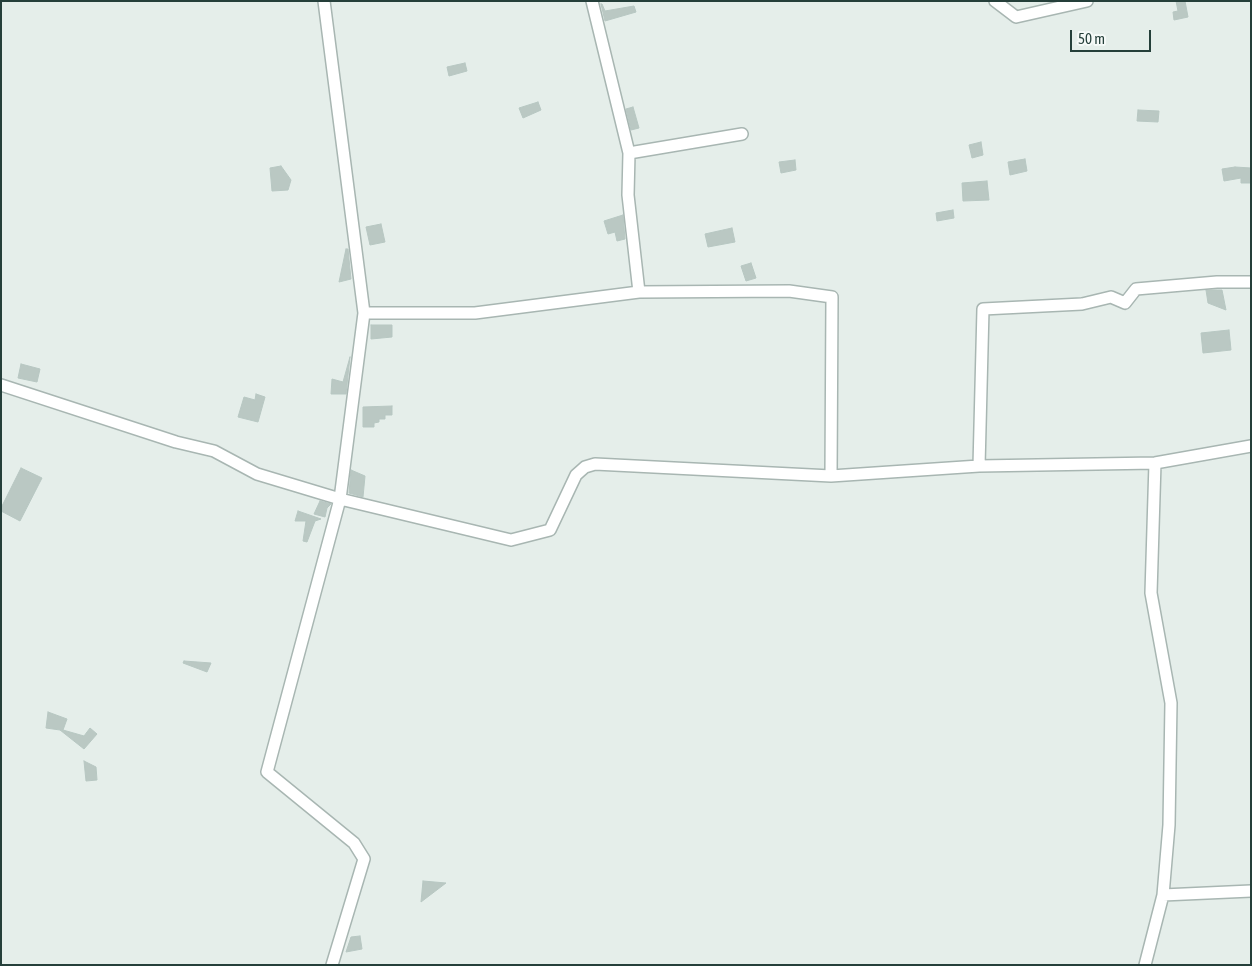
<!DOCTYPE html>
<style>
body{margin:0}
#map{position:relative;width:1252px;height:966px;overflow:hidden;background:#e5eeea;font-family:"Asap Condensed",sans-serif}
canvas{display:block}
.frame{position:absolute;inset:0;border:2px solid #253f3a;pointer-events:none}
.scale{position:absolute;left:1070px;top:30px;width:81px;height:22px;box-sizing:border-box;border:2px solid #253f3a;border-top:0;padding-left:6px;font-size:15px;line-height:18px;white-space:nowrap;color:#253f3a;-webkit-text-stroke:4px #f6faf8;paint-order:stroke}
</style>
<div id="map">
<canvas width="1252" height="966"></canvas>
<div class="frame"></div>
<div class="scale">50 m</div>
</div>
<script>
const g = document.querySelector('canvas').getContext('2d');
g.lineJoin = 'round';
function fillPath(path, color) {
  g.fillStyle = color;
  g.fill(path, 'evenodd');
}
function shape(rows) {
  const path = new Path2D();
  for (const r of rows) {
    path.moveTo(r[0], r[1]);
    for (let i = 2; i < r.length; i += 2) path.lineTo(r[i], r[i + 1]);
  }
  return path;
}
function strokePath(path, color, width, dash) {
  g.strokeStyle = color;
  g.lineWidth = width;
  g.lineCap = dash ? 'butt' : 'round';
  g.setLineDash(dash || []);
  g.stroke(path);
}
const building = shape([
 [1176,1,1185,1,1188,17,1174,20,1173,12,1178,11,1176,1],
 [601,4,602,4,605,11,634,6,636,12,605,21,601,4],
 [465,63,467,71,449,76,447,67,465,63],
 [538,102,541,110,523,118,519,108,538,102],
 [633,107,639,128,631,130,626,109,633,107],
 [1138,110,1159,111,1158,122,1137,121,1138,110],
 [981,142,983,155,972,158,969,145,981,142],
 [1025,159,1027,171,1010,175,1008,162,1025,159],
 [795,160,796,170,781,173,779,162,795,160],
 [281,166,291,180,288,190,272,191,270,168,281,166],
 [1235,167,1251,168,1251,183,1241,183,1241,178,1224,181,1222,169,1235,167],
 [987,181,989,200,963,201,962,183,987,181],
 [953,210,954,218,937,221,936,213,953,210],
 [623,215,625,239,617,241,615,232,608,234,604,221,623,215],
 [381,224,385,242,370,245,366,227,381,224],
 [732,228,735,242,708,247,705,234,732,228],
 [346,249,348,249,351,279,339,282,346,249],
 [751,263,756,278,746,281,741,266,751,263],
 [1206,290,1222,290,1226,310,1208,303,1206,290],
 [371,325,392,325,392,337,371,339,371,325],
 [1229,330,1231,350,1203,353,1201,333,1229,330],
 [350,357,346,394,331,394,332,379,343,382,350,357],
 [21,364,40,369,37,382,18,378,21,364],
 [256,394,265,397,258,422,238,417,244,397,255,400,256,394],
 [392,406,392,415,385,415,385,419,379,419,379,422,374,423,374,427,363,427,363,407,392,406],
 [21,468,42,478,20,521,1,511,1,508,21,468],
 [351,470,365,476,363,497,349,493,351,470],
 [320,501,331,504,327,508,325,517,314,514,320,501],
 [298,511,321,519,315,521,307,542,303,541,306,521,295,521,298,511],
 [184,661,211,663,207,672,183,663,184,661],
 [48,712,67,719,63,730,84,736,90,728,97,734,84,749,60,730,46,728,48,712],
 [84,761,96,767,97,780,86,781,84,761],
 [423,881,446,883,421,902,423,881],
 [360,936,362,949,346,952,351,937,360,936]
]);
const minor = shape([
 [324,1,364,313,340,499,267,772,354,843,364,859,332,965],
 [592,1,629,153,628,195,639,292,789,291,832,297,831,476,979,466,1155,463,1251,446],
 [995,1,1016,17,1087,1],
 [629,153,742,134],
 [364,313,475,313,639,292],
 [1,385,176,442,214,451,257,474,340,499,511,540,550,530,576,475,585,467,595,464,831,476],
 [979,466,983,309,1082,304,1111,297,1125,303,1136,289,1217,282,1251,282],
 [1163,895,1251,891],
 [1145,965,1163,895,1169,825,1171,703,1151,593,1155,463]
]);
fillPath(building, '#bac8c3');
strokePath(building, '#b7c7c2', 1);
strokePath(minor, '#a8b6b2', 14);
strokePath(minor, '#fff', 11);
</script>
